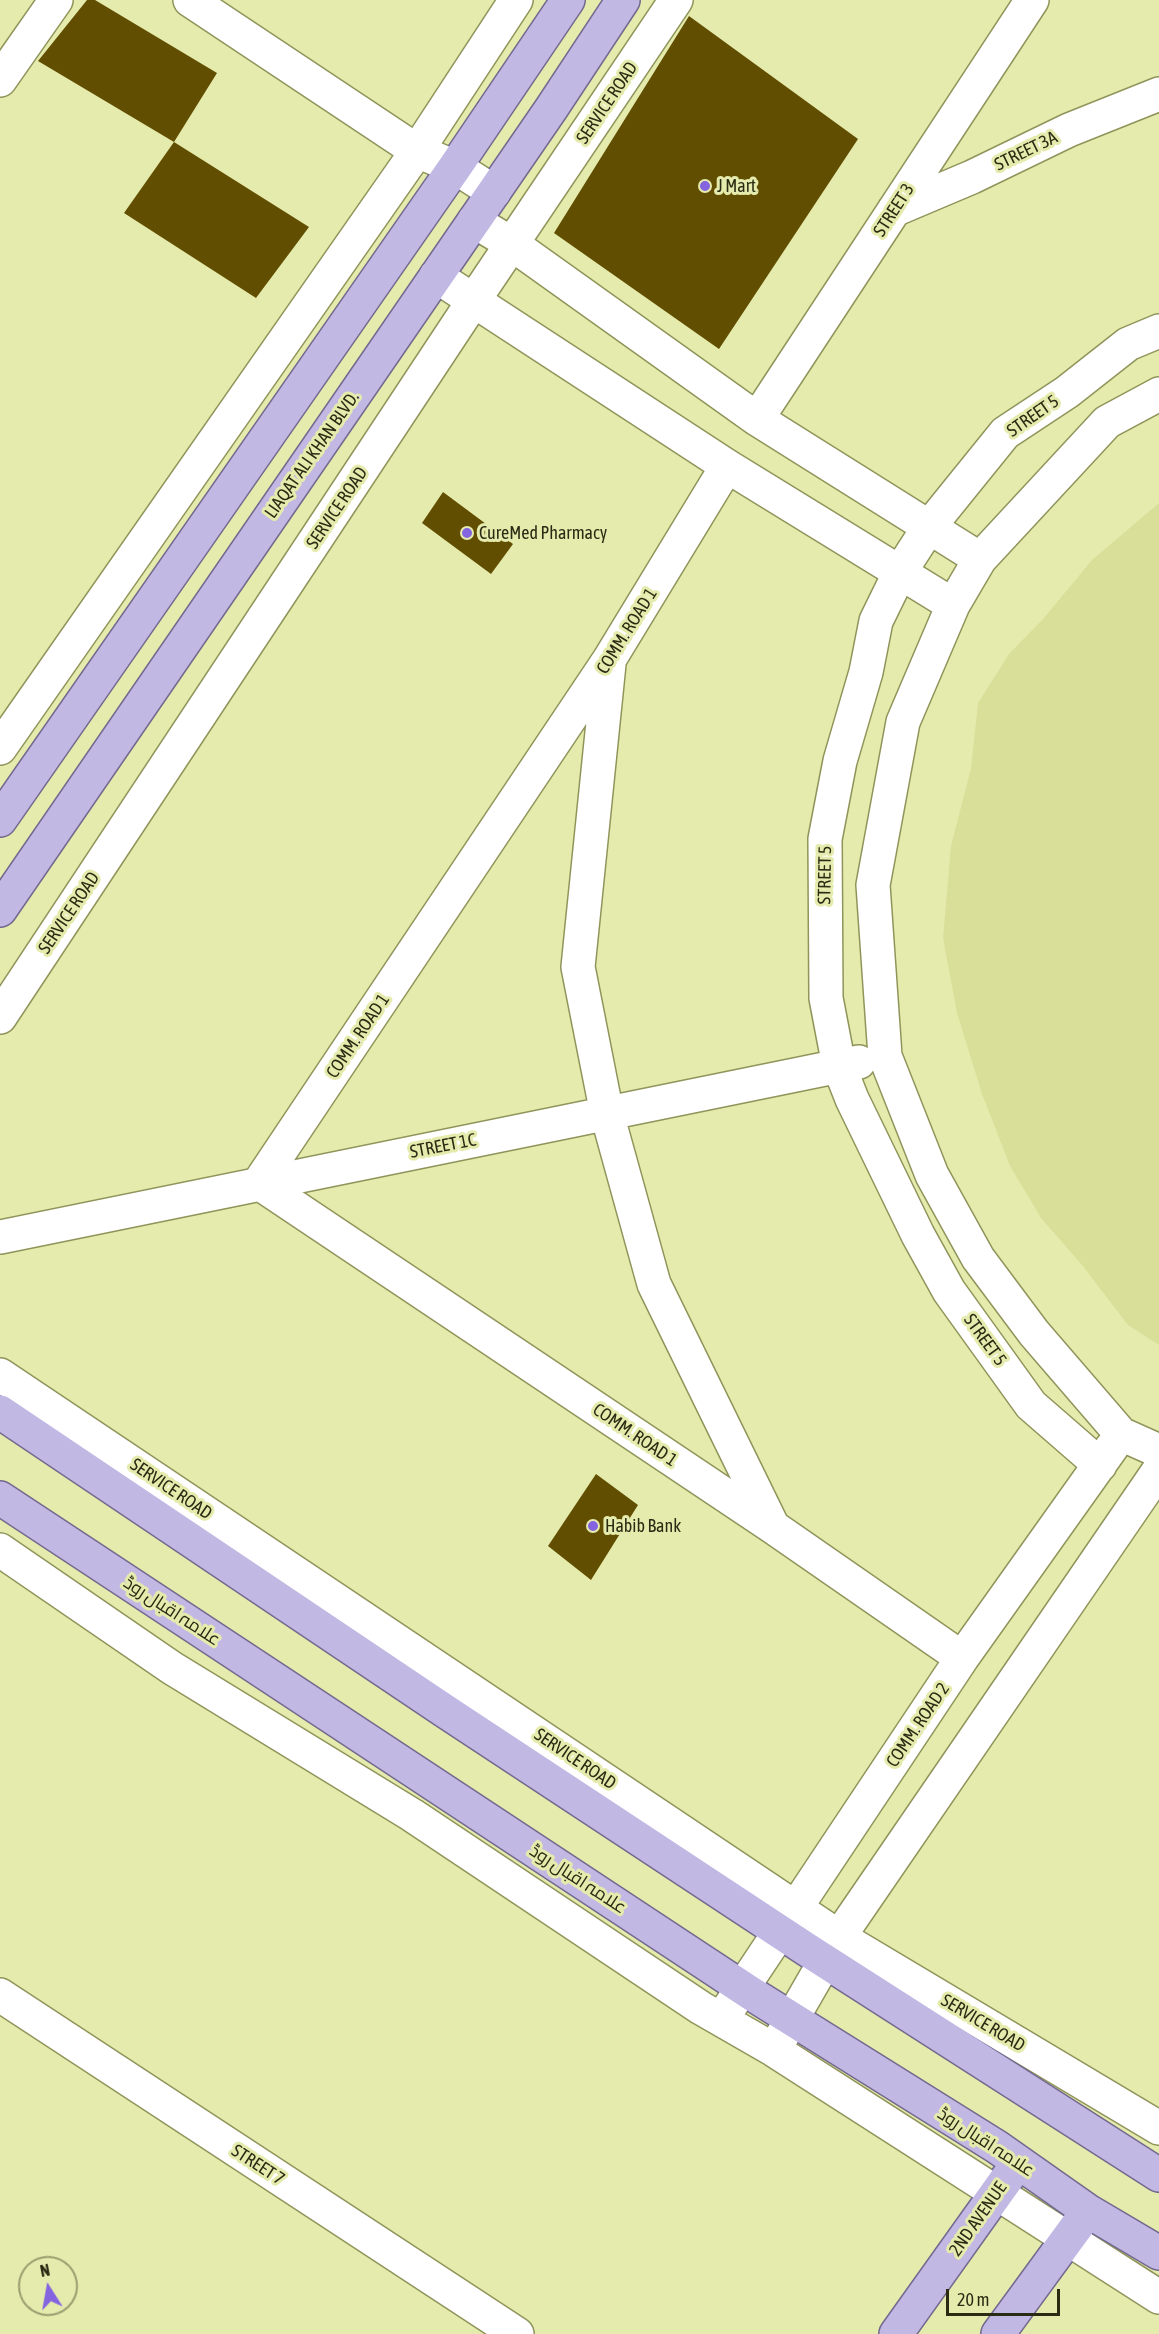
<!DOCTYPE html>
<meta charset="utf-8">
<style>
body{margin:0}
#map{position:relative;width:1159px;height:2334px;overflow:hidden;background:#e5ebad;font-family:"Asap Condensed",sans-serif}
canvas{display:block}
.north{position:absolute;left:18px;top:2256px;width:60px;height:60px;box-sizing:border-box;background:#e5ebad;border:2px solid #9a9e6f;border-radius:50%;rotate:349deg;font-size:16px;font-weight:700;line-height:24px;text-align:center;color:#2a2b13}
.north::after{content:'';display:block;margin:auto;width:21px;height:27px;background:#8564e0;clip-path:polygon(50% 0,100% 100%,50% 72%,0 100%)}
.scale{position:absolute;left:946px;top:2289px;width:114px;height:27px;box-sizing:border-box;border:3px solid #2a2b13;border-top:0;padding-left:8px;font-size:18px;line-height:21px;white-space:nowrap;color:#2a2b13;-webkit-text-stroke:4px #e5ebad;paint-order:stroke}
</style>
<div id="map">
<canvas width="1159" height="2334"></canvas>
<div class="north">N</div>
<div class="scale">20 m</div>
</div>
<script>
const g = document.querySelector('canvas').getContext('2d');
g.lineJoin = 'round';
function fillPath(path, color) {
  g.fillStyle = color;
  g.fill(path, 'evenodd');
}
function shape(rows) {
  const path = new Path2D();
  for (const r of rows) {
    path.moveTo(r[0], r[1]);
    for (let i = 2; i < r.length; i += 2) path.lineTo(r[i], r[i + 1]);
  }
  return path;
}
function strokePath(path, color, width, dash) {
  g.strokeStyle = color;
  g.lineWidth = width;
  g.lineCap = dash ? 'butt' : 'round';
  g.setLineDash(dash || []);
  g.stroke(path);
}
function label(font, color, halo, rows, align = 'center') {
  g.font = font + ' "Asap Condensed",Cairo,sans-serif';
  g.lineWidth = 6;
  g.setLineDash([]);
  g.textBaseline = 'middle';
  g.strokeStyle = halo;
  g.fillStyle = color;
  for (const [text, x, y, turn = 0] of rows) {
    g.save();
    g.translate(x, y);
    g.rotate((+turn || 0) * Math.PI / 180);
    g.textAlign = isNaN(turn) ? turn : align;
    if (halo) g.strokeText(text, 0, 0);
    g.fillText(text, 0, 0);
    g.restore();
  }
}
const built = shape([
 [1159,503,1159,1345,1128,1325,1082,1265,1041,1218,1010,1166,982,1094,957,1013,943,938,951,846,971,768,978,703,1009,654,1043,619,1092,560]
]);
const building = shape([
 [87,0,95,0,217,73,174,142,38,61],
 [689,16,858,139,719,349,554,233],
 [174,142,309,227,256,298,124,213],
 [443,492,513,544,491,574,422,523],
 [596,1474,638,1505,591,1580,548,1546]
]);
const minor = shape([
 [190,0,417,151,455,167,494,192],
 [0,80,56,0],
 [894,210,972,177,1069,130,1159,94],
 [474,221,512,244,757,419,980,559],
 [436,276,727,466,609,660,259,1183,773,1527,962,1658],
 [1159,394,1107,422,980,559,953,605,903,722,873,885,885,1056,932,1175,978,1258,1034,1333,1121,1434,1159,1451],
 [757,419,1032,0],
 [727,466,953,605],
 [609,664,578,967,607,1114,654,1284,772,1525],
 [0,748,417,151,516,0],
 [0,1017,474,300,676,0],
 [0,1237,859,1062],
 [0,1375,839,1937,1159,2128],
 [1100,1465,1031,1405,949,1291,918,1235,852,1099,839,1066,826,998,825,839,840,761,866,672,876,621,900,572,929,527,1005,433,1067,392,1128,344,1159,331],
 [0,1550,172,1668,412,1815,701,2008,774,2050,1159,2297],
 [0,1995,517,2334],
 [727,2011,962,1658,1112,1447],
 [778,2043,839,1937,1159,1470]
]);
const major = shape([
 [0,820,455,167,568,0],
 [0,910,551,109,623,0],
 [0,1412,445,1711,806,1949,1159,2175],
 [0,1498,752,1994,997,2147,1088,2211,1159,2253],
 [896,2334,1018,2163],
 [998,2334,1088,2211]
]);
const markers = [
 [705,186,6,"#8564e0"],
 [467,533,6,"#8564e0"],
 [593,1526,6,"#8564e0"]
];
const streetNames = [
 ["SERVICE ROAD",607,103,-56],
 ["STREET 3A",1026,151,-26],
 ["STREET 3",894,210,-57],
 ["STREET 5",1033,416,-35],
 ["LIAQAT ALI KHAN BLVD.",312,455,-55],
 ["SERVICE ROAD",337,508,-56],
 ["COMM. ROAD 1",627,631,-58],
 ["STREET 5",825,875,-89],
 ["SERVICE ROAD",69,913,-56],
 ["COMM. ROAD 1",358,1036,-56],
 ["STREET 1C",443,1146,-11],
 ["STREET 5",985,1340,54],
 ["COMM. ROAD 1",635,1435,34],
 ["SERVICE ROAD",171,1489,34],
 ["علامہ اقبال روڈ",172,1611,33],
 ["COMM. ROAD 2",918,1725,-56],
 ["SERVICE ROAD",575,1759,34],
 ["علامہ اقبال روڈ",578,1879,33],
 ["SERVICE ROAD",983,2023,31],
 ["علامہ اقبال روڈ",986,2142,33],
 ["STREET 7",258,2165,33],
 ["2ND AVENUE",978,2219,-55]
];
const poiNames = [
 ["J Mart",717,186],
 ["CureMed Pharmacy",479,533],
 ["Habib Bank",605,1526]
];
fillPath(built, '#d9df99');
fillPath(building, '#624e00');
strokePath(minor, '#90945a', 36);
strokePath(major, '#72698e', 36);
strokePath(minor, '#fff', 33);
strokePath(major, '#c1b9e3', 33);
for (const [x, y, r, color] of markers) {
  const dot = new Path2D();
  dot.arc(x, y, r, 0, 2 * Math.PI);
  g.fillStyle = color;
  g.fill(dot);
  strokePath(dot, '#e5ebad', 2);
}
label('18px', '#2a2b13', '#e5ebad', streetNames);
label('18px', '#2a2b13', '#e5ebad', poiNames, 'left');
</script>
